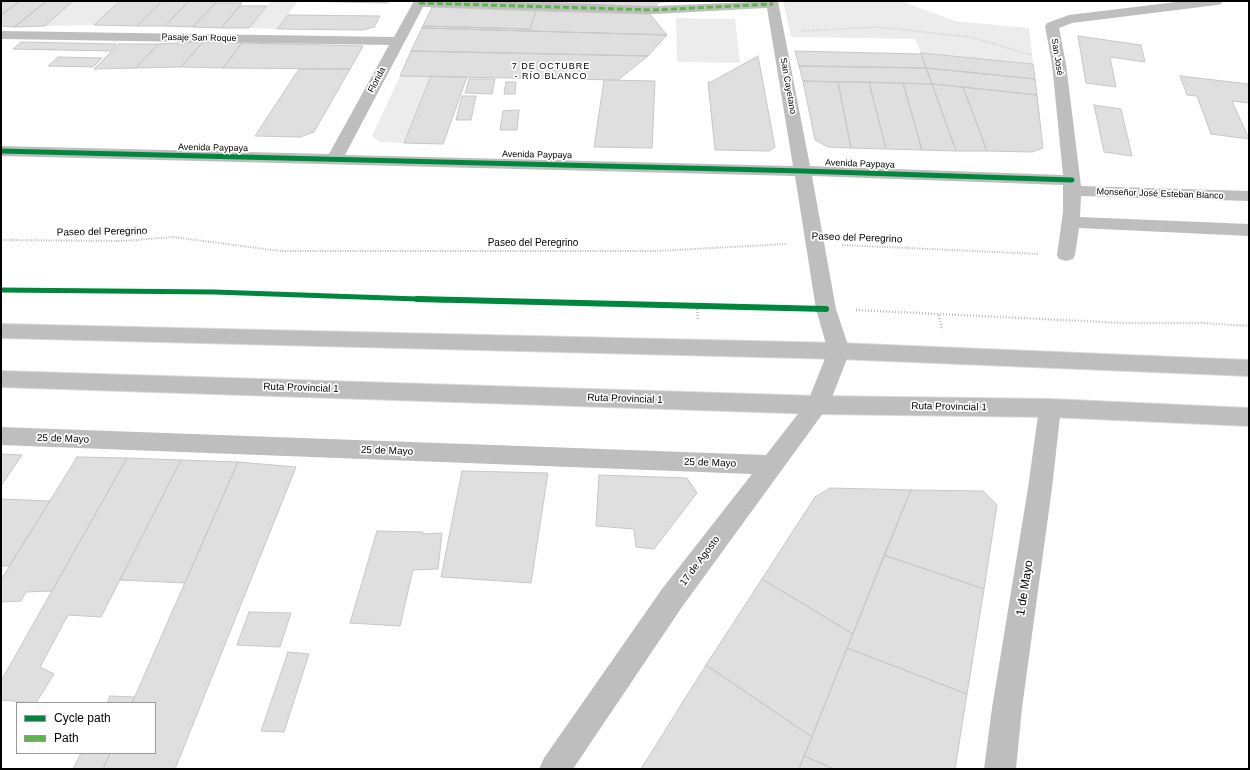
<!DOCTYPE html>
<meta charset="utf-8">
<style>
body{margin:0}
#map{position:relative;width:1250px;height:770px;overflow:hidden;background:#fff;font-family:Helvetica,sans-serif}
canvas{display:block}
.frame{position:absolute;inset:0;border:2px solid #000;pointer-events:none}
.legend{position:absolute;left:16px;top:702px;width:140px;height:52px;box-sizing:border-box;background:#fff;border:1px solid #999;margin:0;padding:5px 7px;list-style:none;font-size:12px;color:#000}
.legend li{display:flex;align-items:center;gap:8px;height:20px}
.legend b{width:20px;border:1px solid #999}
</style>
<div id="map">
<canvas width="1250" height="770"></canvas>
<div class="frame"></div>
<ul class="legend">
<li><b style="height:5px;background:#00873e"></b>Cycle path</li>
<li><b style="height:5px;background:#58b947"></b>Path</li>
</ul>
</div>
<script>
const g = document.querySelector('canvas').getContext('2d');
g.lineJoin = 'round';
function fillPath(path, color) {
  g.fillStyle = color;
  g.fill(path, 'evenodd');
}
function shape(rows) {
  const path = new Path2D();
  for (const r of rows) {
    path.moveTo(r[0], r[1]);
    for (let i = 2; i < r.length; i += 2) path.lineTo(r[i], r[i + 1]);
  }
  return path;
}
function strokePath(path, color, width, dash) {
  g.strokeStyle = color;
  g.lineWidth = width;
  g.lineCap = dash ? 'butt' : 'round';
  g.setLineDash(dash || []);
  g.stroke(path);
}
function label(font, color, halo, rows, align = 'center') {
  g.font = font + ' Helvetica,sans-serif';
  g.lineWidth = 3.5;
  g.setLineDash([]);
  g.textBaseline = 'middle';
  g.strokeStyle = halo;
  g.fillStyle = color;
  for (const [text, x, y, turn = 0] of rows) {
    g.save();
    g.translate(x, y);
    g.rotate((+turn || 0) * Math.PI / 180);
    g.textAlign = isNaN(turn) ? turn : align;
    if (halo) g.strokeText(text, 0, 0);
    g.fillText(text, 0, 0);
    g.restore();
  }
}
const green = shape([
 [73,1,120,1,94,25,45,26],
 [271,1,298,1,277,29,249,28],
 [783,1,901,1,955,21,1029,28,1033,64,921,53,915,39,791,37],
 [676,18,735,19,740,63,677,62],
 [400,76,431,76,404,143,380,142,372,136]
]);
const building = shape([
 [20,1,47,1,14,27,1,26,1,15,20,1],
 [20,1,1,15,1,2,20,1],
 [47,1,73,1,45,26,14,27,47,1],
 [120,1,162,1,137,26,94,25,120,1],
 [162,1,189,1,165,26,137,26,162,1],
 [189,1,217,1,193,27,165,26,189,1],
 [298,1,389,1,388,3,298,1],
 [487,1,536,1,536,2,487,1],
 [536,1,587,1,586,4,536,2,536,1],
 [587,1,676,1,659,2,656,6,644,7,586,4,587,1],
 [215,3,242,3,221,28,193,27,215,3],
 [240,6,267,6,249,28,221,28,240,6],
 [432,7,536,11,530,29,423,26,432,7],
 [536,11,650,14,667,35,422,28,423,26,530,29,536,11],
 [288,15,380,16,374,27,363,30,277,29,288,15],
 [422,28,667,35,648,56,411,51,422,28],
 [1078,36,1141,45,1145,62,1110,57,1116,87,1086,83,1078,36],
 [21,42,117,44,110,51,13,49,21,42],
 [203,42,181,67,136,68,158,44,203,42],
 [203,42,242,43,223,68,181,67,203,42],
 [242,43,363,46,350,69,223,68,242,43],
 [119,44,158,44,136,68,94,69,119,44],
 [411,51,648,56,618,80,400,76,411,51],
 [795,51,921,54,926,68,799,66,795,51],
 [921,53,1033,64,1035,79,926,68,921,53],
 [758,56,775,147,769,151,715,150,708,82,711,82,758,56],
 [58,57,102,58,93,67,48,66,58,57],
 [799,66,926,68,932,84,803,81,799,66],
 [926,68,1035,79,1037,95,932,84,926,68],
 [299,69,350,69,314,132,300,137,255,136,299,69],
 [431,76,467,77,443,144,404,143,431,76],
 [1180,76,1249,84,1249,103,1232,101,1249,139,1211,134,1197,96,1187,95,1180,76],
 [469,79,495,79,492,94,465,93,469,79],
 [604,80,655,81,652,148,594,147,604,80],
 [803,81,838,82,851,148,828,147,815,140,803,81],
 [506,82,516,82,515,94,504,94,506,82],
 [838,82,869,82,886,149,851,148,838,82],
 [869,82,903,83,922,150,886,149,869,82],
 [903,83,932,84,956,151,922,150,903,83],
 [932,84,963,87,987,151,956,151,932,84],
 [963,87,1037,95,1043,148,1032,152,987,151,963,87],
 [462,96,476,96,471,120,456,120,462,96],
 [1094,105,1121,109,1132,156,1104,152,1094,105],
 [519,110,517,130,500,130,503,111,519,110],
 [1,454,22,455,1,486,1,454],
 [77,457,127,458,52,591,26,592,21,601,1,602,1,580,77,457],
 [127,458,181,460,101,617,68,615,40,667,54,674,36,703,1,700,1,681,127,458],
 [181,460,238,462,185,583,120,580,181,460],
 [238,462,296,467,175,769,103,769,110,753,155,753,155,703,132,703,238,462],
 [462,471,548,473,531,583,441,577,462,471],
 [599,475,687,478,697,493,654,549,636,547,634,529,596,526,599,475],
 [830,488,911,490,853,634,762,579,815,497,830,488],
 [911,490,983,491,997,505,984,589,884,555,911,490],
 [1,499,50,501,9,566,1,566,1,499],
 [377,531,423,532,422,534,442,533,438,569,413,570,400,626,350,623,377,531],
 [884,555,984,589,967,694,847,648,884,555],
 [762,579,853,634,812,737,706,665,762,579],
 [249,612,291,613,280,647,237,645,249,612],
 [847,648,967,694,955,769,834,769,804,756,847,648],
 [288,652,309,654,284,732,261,731,288,652],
 [706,665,812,737,799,769,641,769,706,665],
 [110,696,135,697,132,703,107,703,110,696],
 [81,753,110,753,103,769,73,769,81,753],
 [804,756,834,769,799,769,804,756]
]);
const pathFar2 = shape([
 [802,31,877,27,970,37,1032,55]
]);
const pathFar1 = shape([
 [1,240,123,241,173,237,280,251,656,251,787,244],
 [842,245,1039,254]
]);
const path = shape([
 [697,306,698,321],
 [856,310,1124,323,1202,323,1249,326],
 [939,315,942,330]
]);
const minor = shape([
 [414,1,481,1,654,6,778,1,810,166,1063,175,1052,64,1045,26,1047,23,1069,15,1185,1,1223,1,1221,4,1217,5,1072,23,1059,28,1066,64,1081,186,1249,191,1249,201,1081,196,1080,217,1249,224,1249,236,1079,228,1075,255,1073,259,1066,261,1059,259,1057,255,1063,212,1063,185,812,176,836,309,850,351,829,405,682,607,573,769,539,769,544,758,662,589,752,474,1,445,1,427,766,455,808,401,828,351,816,309,795,176,1,156,1,146,329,154,389,45,1,39,1,31,394,37,414,1],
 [423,7,654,14,767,8,793,166,345,155,423,7],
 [1050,399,1058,402,1061,408,1052,488,1022,708,1016,769,984,769,992,708,1028,488,1039,408,1042,402,1050,399]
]);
const major = shape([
 [1,324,839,343,1249,360,1249,376,839,359,1,338,1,324],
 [1,371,818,396,1050,399,1249,408,1249,426,1050,417,818,414,1,387,1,371]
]);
const quiet = shape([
 [419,3,654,10,773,4]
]);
const cyclewayFar1 = shape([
 [1,151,803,171,1072,180],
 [1,290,214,292,447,300]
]);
const cycleway = shape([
 [417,299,826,309]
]);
const farStreetnames = [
 ["Pasaje San Roque",199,38,1],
 ["San José",1057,57,81],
 ["Florida",377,80,-62],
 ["San Cayetano",788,86,80],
 ["Avenida Paypaya",213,148,1],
 ["Avenida Paypaya",537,155,1],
 ["Avenida Paypaya",860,164,2],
 ["Monseñor José Esteban Blanco",1160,194,2]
];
const farNeighbourhoodnames = [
 ["7 DE OCTUBRE",551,67],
 ["- RÍO BLANCO",551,77]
];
const streetNames = [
 ["Paseo del Peregrino",102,232,-1],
 ["Paseo del Peregrino",857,238,2],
 ["Paseo del Peregrino",533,243],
 ["Ruta Provincial 1",301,388,2],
 ["Ruta Provincial 1",625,399,2],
 ["Ruta Provincial 1",949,407,1],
 ["25 de Mayo",63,439,2],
 ["25 de Mayo",387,451,2],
 ["25 de Mayo",710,463,2],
 ["17 de Agosto",700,561,-53]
];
const nearStreetnames = [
 ["1 de Mayo",1025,588,-81]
];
fillPath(green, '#ececec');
fillPath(building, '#dfdfdf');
strokePath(building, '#c7c7c7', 1);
strokePath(major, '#dbdbdb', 2);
strokePath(pathFar2, '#b9b9b9', 1.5, [0.5, 1.5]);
strokePath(pathFar1, '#b9b9b9', 2, [1, 1.5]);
strokePath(path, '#b9b9b9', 2.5, [1, 2]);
fillPath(minor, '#bebebe');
fillPath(major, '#bebebe');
strokePath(quiet, '#58b947', 3, [6, 3]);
strokePath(cyclewayFar1, '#00873e', 5);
strokePath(cycleway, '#00873e', 6);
label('9px', '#000', '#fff', farStreetnames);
g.letterSpacing = '1px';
label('9px', '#000', '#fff', farNeighbourhoodnames);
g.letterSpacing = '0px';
label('10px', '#000', '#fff', streetNames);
label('12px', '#000', '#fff', nearStreetnames);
</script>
